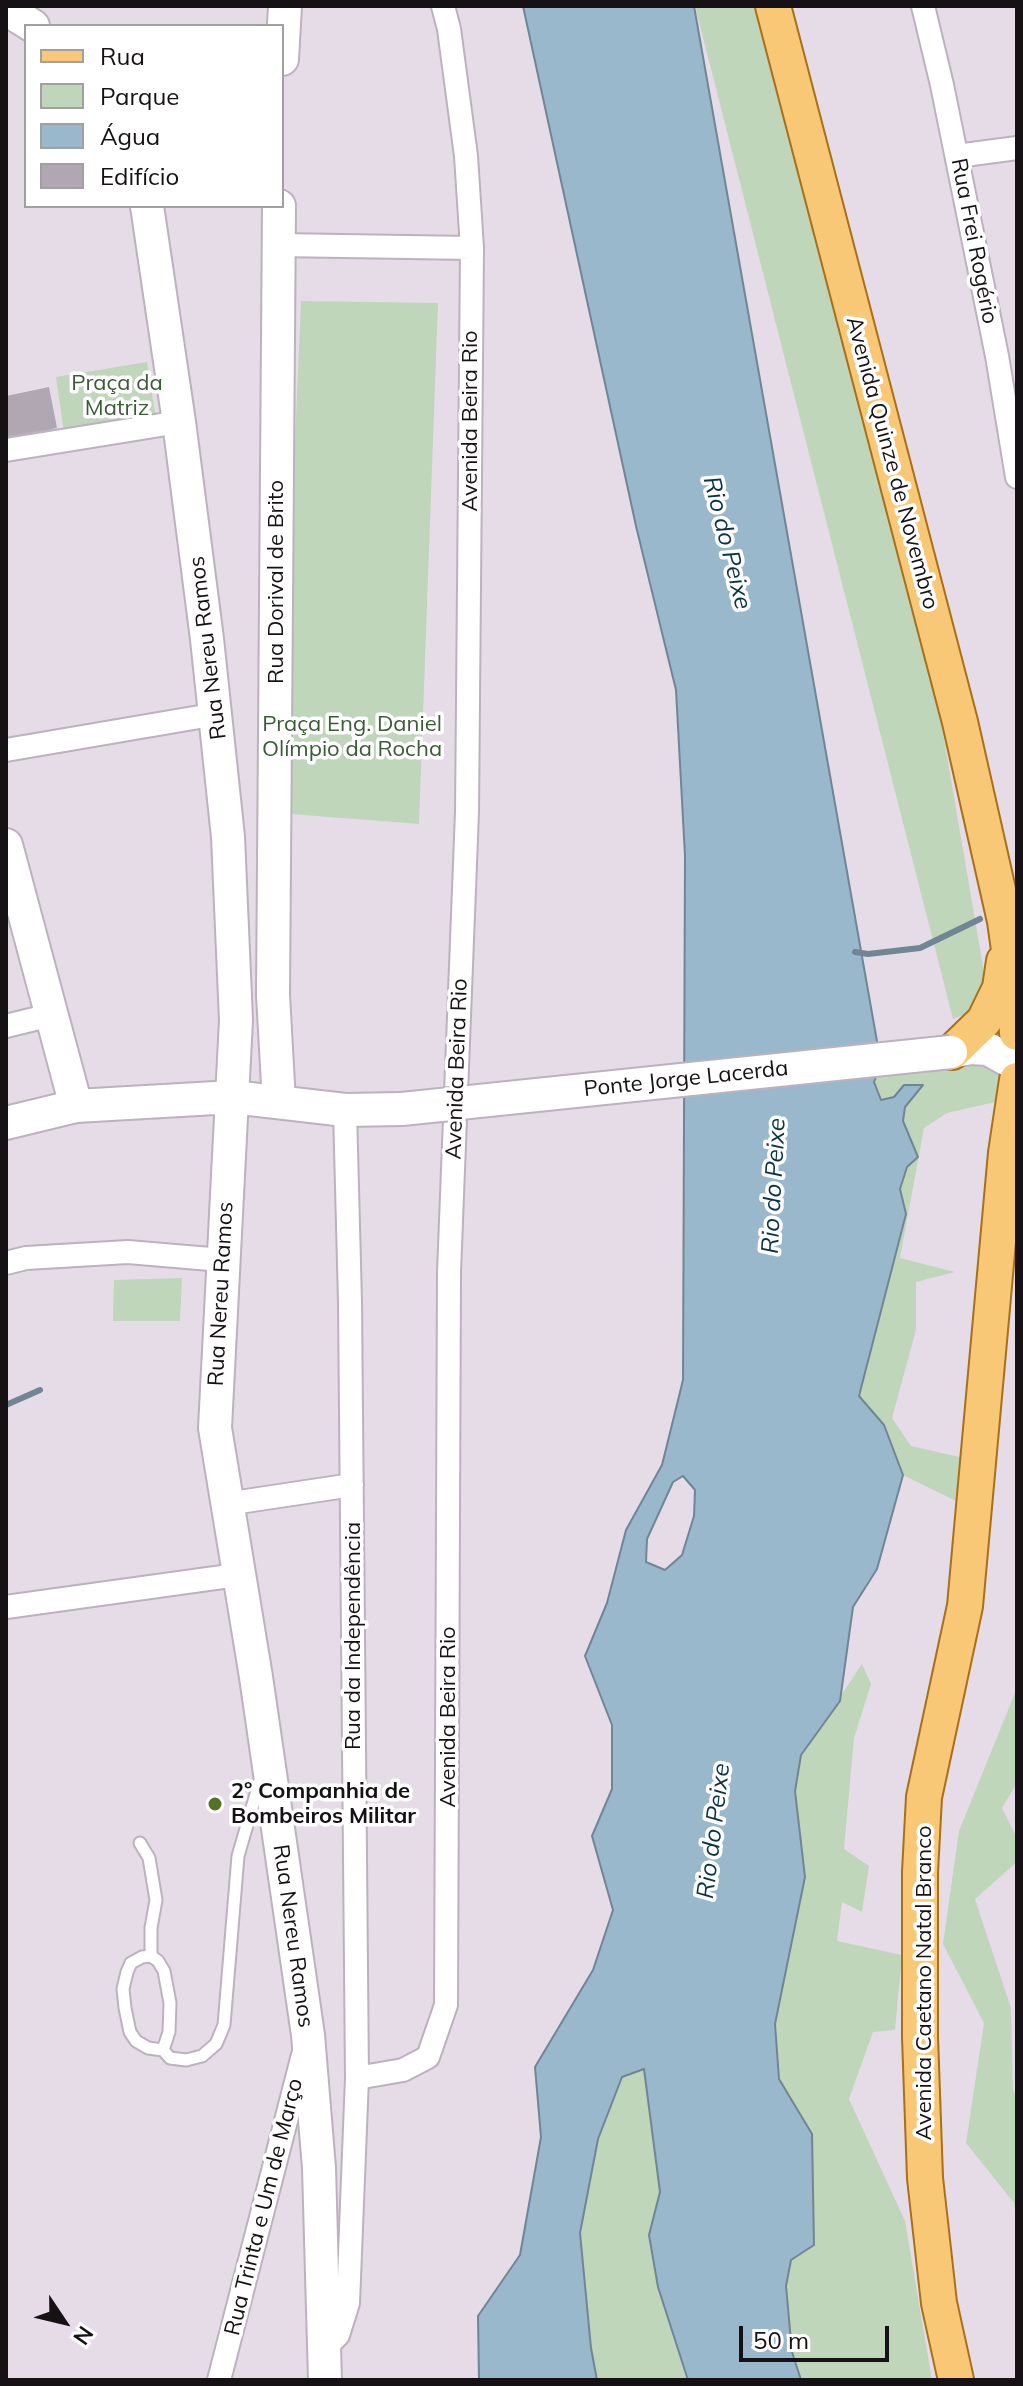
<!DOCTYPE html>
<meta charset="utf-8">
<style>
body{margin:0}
#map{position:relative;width:1023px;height:2386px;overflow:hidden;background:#e6dce8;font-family:Mulish,sans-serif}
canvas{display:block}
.frame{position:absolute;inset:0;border:8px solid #151115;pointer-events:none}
.legend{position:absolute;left:24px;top:24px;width:260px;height:184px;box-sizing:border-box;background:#fff;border:2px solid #a1a0a1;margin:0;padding:10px 14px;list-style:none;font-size:24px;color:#151115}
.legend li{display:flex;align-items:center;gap:16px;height:40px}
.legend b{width:40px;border:2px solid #a1a0a1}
.north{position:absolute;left:24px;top:2282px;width:80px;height:80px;-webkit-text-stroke:6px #fff;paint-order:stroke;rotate:125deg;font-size:22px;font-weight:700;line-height:32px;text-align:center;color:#151115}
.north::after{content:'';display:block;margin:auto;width:28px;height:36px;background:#151115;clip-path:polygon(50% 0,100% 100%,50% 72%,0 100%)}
.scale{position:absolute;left:739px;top:2326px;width:150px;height:36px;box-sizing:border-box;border:4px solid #151115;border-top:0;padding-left:10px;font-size:24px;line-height:28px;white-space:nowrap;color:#151115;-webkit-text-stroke:6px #fff;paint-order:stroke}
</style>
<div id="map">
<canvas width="1023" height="2386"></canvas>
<div class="frame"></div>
<ul class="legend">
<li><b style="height:10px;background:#f9c876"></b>Rua</li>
<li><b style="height:22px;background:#bfd6bb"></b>Parque</li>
<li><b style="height:22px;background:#99b8cc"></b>Água</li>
<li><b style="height:22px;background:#b0a7b3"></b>Edifício</li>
</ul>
<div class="north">N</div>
<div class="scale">50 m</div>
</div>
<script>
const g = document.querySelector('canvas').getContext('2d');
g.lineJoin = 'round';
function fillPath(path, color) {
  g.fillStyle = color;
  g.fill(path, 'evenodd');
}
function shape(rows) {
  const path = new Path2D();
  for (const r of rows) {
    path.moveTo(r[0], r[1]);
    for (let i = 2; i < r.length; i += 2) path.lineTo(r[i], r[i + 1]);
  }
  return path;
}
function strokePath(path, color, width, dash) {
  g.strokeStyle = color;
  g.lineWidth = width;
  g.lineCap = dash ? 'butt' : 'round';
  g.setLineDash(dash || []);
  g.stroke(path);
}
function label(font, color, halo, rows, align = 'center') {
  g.font = font + ' Mulish,sans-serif';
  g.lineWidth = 7;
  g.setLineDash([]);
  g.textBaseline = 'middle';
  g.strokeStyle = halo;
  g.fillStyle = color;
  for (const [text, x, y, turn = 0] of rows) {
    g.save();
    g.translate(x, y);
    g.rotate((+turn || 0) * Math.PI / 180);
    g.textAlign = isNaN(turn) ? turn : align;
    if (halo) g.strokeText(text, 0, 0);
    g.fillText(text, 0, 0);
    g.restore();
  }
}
const green = shape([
 [695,6,762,6,935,686,986,984,974,1011,953,1019],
 [301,301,438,303,419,824,279,813],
 [147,362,156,418,64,433,56,377],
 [974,1065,1001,1070,995,1102,947,1113,924,1128,900,1258,955,1272,916,1282,916,1330,892,1418,911,1446,964,1458,956,1501,903,1475,884,1425,859,1396,906,1214,900,1189,907,1167,917,1157,903,1120,906,1106,922,1086,894,1097,881,1100,874,1082,878,1072],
 [182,1278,180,1321,113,1321,114,1280],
 [862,1664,871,1684,854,1738,844,1849,869,1866,862,1912,842,1902,837,1941,902,1955,895,2030,873,2032,849,2099,905,2221,932,2380,801,2380,792,2352,786,2286,791,2260,775,2024,805,1877,795,1791,801,1755],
 [1017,1688,1017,1783,1002,1808,1017,1838,1017,1862,975,1899,1011,2008,1013,2089,1017,2101,1017,2221,1014,2203,966,2143,984,2023,943,1944,959,1831],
 [644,2069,660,2192,649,2235,658,2287,688,2380,597,2380,591,2348,580,2233,598,2139,622,2077]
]);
const water = shape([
 [523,6,694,6,881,1064,874,1082,881,1100,894,1097,904,1085,923,1085,905,1107,903,1121,918,1157,907,1167,900,1189,906,1214,859,1396,884,1425,903,1475,877,1569,853,1607,840,1701,801,1755,795,1791,805,1877,775,2024,779,2079,812,2134,814,2245,791,2260,786,2286,792,2352,801,2380,688,2380,658,2287,649,2235,660,2192,644,2069,622,2077,598,2139,580,2233,591,2348,597,2380,479,2380,478,2316,520,2255,541,2137,535,2067,593,1970,613,1910,592,1836,612,1789,612,1725,585,1656,607,1603,626,1530,662,1465,683,1380,685,856,676,690,636,526,523,6],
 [683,1476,695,1490,694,1516,682,1555,665,1570,646,1562,647,1539,673,1482,683,1476]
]);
const shadow = shape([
 [6,398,55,427,40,442,6,447]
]);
const stream = shape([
 [855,952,868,954,920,948,980,919],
 [6,1405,40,1390]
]);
const building = shape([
 [49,387,57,428,6,436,6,396]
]);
const lane = shape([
 [140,1843,149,1858,156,1900,151,1928,151,1956],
 [163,2050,169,2032,170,2003,164,1971,158,1961,151,1956,142,1957,131,1963,127,1972,123,1989,125,2008,130,2032,136,2041,148,2048,163,2050,170,2058,186,2060,202,2056,216,2044,224,2025,238,1856,261,1777]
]);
const street = shape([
 [923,6,942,85,997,356,1017,477],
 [957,156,1017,148],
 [278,245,472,248],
 [6,450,179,422],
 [6,750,217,714],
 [6,1026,51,1015],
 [6,1263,26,1258,128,1252,222,1260],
 [226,1504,352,1485],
 [6,1607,237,1575],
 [357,2078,403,2070,428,2057,446,2005,449,1272,467,812,472,248,466,156,449,29,443,6],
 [325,2348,338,2335,348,2303,357,2078,350,1302,345,1110],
 [219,2380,303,2055]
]);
const secondary = shape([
 [6,9,33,26],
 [282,59,285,6],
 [147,206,179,422,207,639,228,837,236,1020,215,1428,256,1677,308,2035,319,2168,325,2380],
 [6,845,76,1106],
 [951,1052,970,1048,988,1049,1017,1065],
 [279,1102,273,995,279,206],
 [6,1123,76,1106,233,1097,345,1110,402,1109]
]);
const primary = shape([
 [773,6,960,722,1005,921,1014,986,1017,1033],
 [952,1052,984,1021,1000,988,1004,961],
 [956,2380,939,2303,925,2178,920,2037,920,1872,924,1797,965,1606,1006,1153,1017,1080]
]);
const secondaryBridge = shape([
 [402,1109,951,1052]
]);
const markers = [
 [215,1804,8,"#527229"]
];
const streetNames = [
 ["Rua Frei Rogério",974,241,79],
 ["Avenida Beira Rio",470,421,-90],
 ["Avenida Quinze de Novembro",892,463,75],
 ["Rua Dorival de Brito",276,582,-90],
 ["Rua Nereu Ramos",208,648,-97],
 ["Avenida Beira Rio",457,1069,-88],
 ["Ponte Jorge Lacerda",686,1079,-6],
 ["Rua Nereu Ramos",221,1294,-87],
 ["Rua da Independência",353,1636,-90],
 ["Avenida Beira Rio",448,1717,-90],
 ["Rua Nereu Ramos",293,1936,82],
 ["Avenida Caetano Natal Branco",924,1983,-90],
 ["Rua Trinta e Um de Março",264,2207,-76]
];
const parkNames = [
 ["Praça da",117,383],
 ["Matriz",117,408],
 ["Praça Eng. Daniel",352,724],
 ["Olímpio da Rocha",352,749]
];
const poiNames = [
 ["2º Companhia de",231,1791],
 ["Bombeiros Militar",231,1816]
];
const waterNames = [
 ["Rio do Peixe",727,543,76],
 ["Rio do Peixe",774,1186,-87],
 ["Rio do Peixe",714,1831,-83]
];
fillPath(green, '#bfd6bb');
fillPath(water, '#99b8cc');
strokePath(water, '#718695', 2);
fillPath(shadow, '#0003');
strokePath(stream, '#718695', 6);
fillPath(building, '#b0a7b3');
strokePath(lane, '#bcb2be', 15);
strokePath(street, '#bcb2be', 26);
strokePath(secondary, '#bcb2be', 36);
strokePath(primary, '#a77019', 38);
strokePath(lane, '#fff', 11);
strokePath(street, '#fff', 22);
strokePath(secondary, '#fff', 32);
strokePath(primary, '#f9c876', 34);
strokePath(secondaryBridge, '#bcb2be', 36, []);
strokePath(secondaryBridge, '#fff', 32);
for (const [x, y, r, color] of markers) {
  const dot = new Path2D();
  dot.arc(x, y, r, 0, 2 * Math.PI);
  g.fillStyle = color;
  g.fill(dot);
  strokePath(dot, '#fff', 3);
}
label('22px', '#151115', '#fff', streetNames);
label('22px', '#3a5c35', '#fff', parkNames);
label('bold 22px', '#151115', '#fff', poiNames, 'left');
label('italic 24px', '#0a3349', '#fff', waterNames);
</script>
